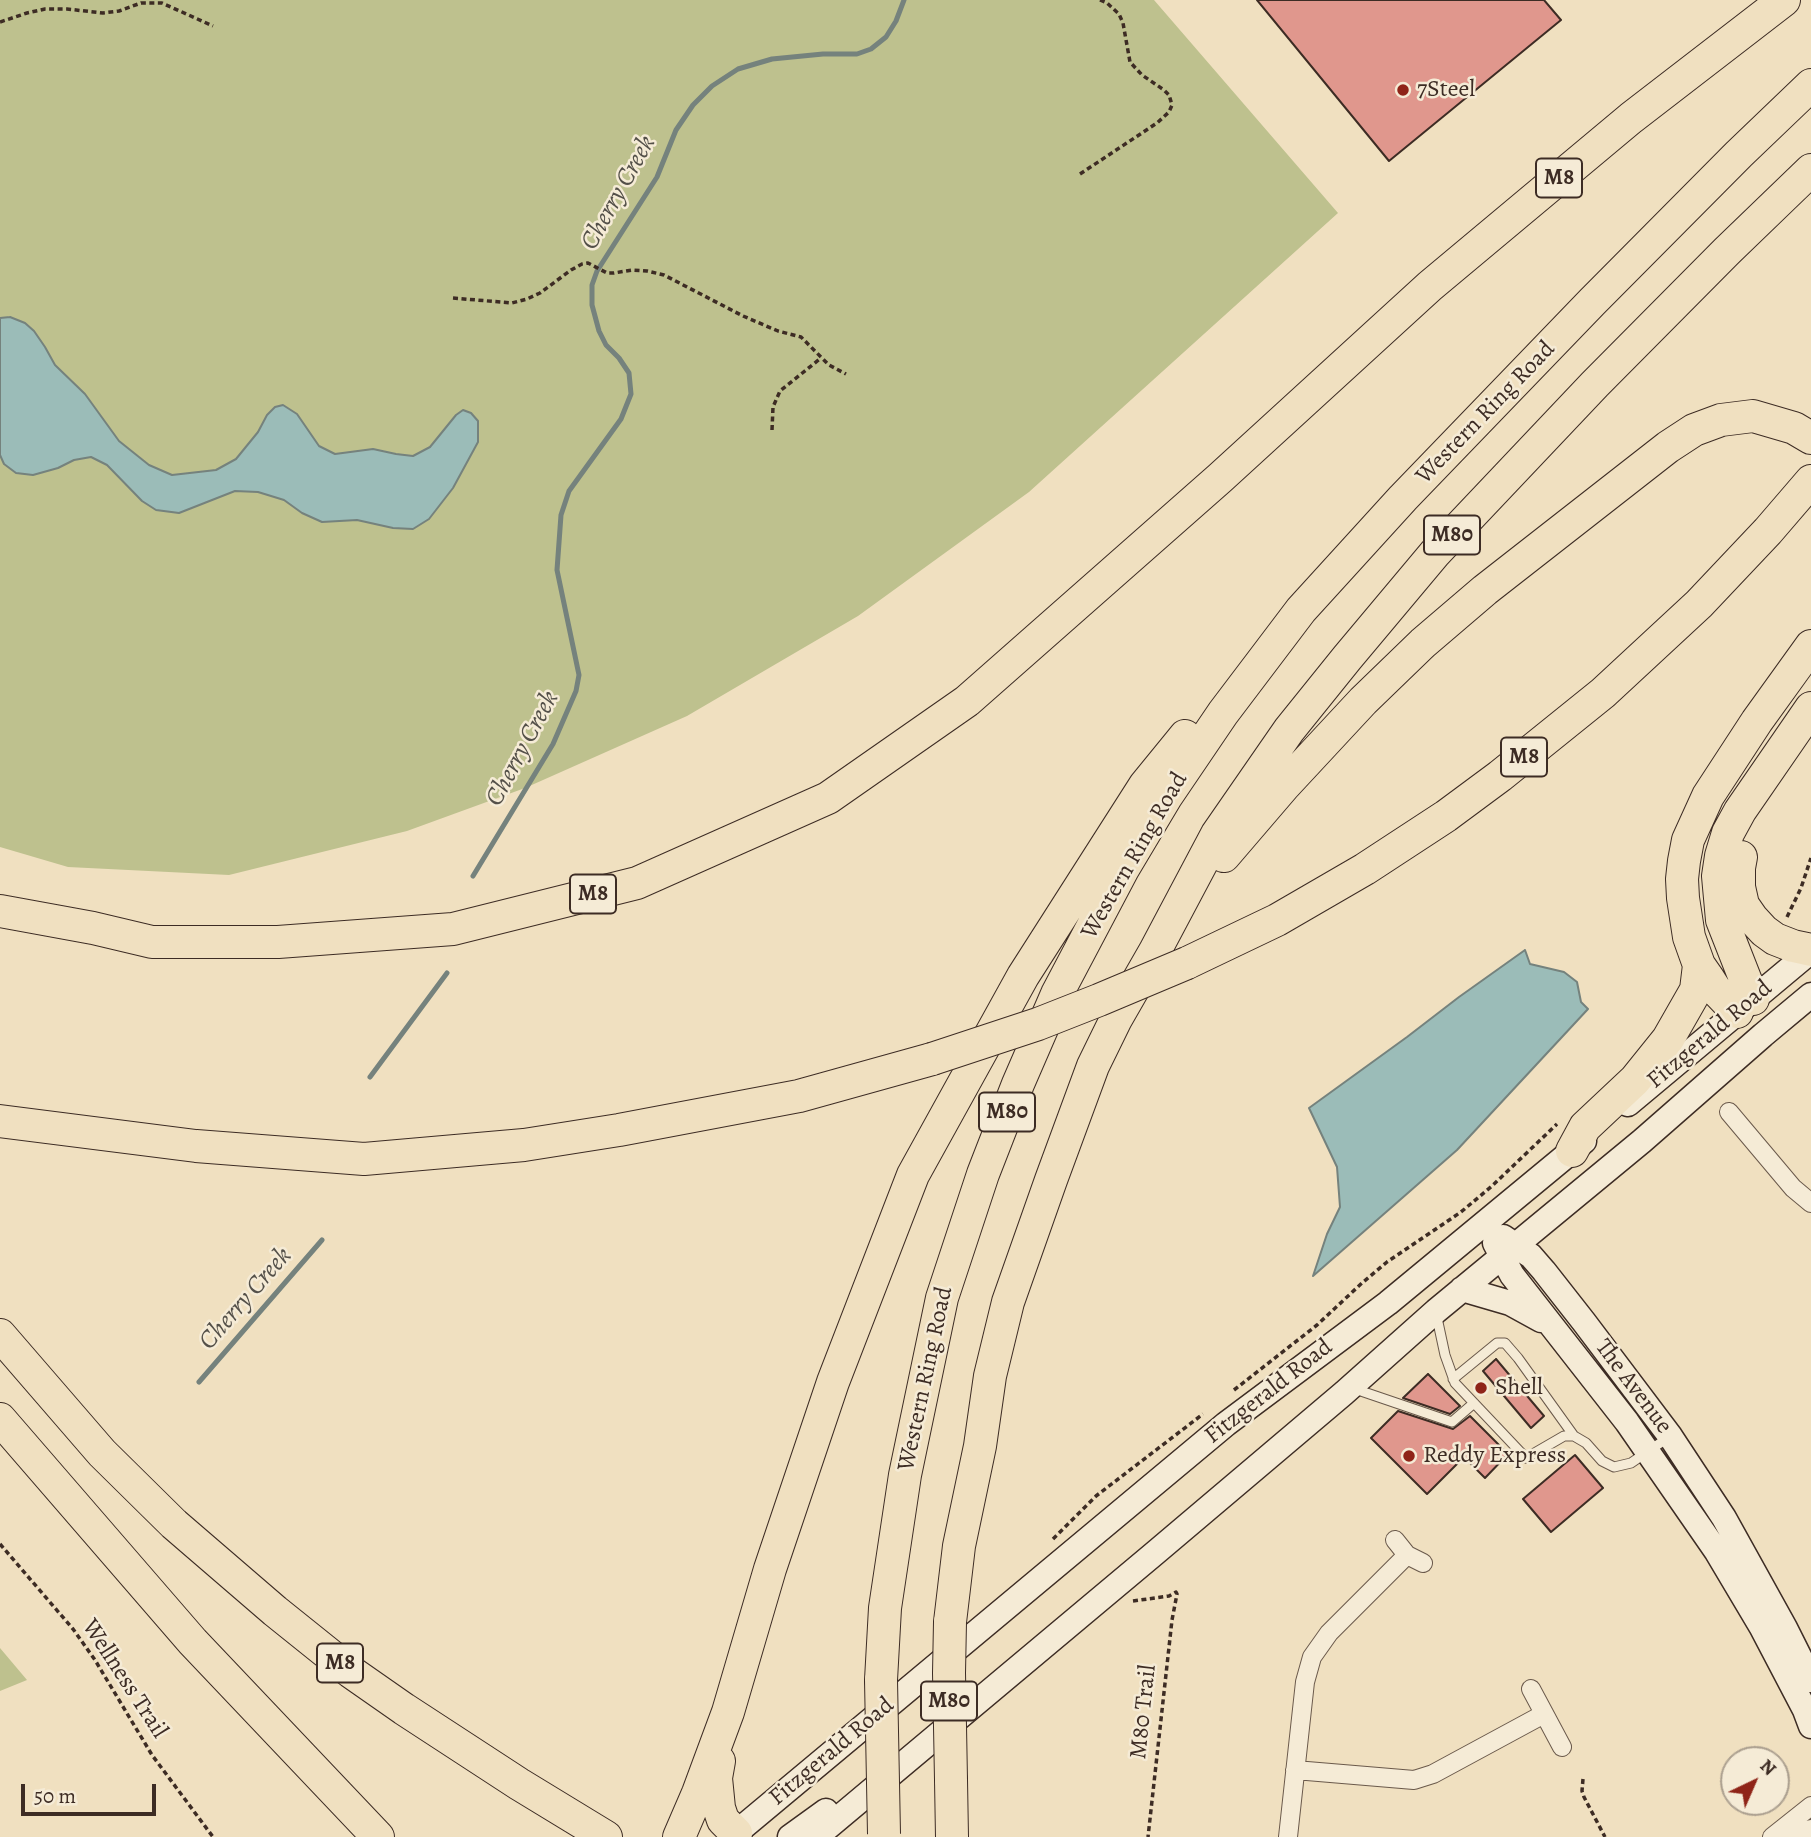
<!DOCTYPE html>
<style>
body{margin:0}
#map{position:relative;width:1811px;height:1837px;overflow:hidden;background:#f0e0c0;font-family:Alegreya,serif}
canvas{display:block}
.north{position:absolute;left:1720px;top:1746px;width:70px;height:70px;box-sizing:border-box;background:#f5ebd6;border:2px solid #ab9f8f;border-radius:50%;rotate:44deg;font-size:19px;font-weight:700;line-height:28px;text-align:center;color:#3d2c24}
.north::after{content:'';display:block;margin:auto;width:24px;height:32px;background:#8f2418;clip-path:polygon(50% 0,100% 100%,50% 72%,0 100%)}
.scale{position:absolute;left:21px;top:1784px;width:135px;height:32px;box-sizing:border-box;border:4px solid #3d2c24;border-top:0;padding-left:9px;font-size:21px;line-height:24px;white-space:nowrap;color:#3d2c24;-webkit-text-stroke:5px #f5ebd6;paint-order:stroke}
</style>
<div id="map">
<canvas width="1811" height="1837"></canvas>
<div class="north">N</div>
<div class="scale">50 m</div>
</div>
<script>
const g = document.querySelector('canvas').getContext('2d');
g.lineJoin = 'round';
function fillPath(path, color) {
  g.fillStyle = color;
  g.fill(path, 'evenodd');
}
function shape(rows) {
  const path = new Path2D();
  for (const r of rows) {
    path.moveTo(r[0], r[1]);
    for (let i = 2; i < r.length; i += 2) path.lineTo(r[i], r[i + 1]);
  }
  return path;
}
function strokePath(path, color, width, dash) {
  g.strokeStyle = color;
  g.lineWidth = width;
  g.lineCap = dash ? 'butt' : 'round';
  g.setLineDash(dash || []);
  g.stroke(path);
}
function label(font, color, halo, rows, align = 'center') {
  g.font = font + ' Alegreya,serif';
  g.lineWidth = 5;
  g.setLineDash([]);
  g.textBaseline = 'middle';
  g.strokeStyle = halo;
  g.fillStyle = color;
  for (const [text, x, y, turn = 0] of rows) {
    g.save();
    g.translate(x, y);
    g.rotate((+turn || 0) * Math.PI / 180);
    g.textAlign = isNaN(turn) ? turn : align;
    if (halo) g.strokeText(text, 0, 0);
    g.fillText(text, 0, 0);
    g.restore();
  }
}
const green = shape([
 [0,0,1154,0,1338,213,1029,492,858,616,687,716,525,788,407,831,229,875,68,867,0,847],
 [0,1648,27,1680,0,1691]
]);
const water = shape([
 [10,317,25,323,34,331,45,347,55,365,85,394,119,441,149,465,172,475,216,470,236,459,258,432,267,415,275,407,283,405,297,414,319,446,335,454,373,449,396,454,413,456,430,447,456,415,463,410,471,413,478,421,478,442,453,488,429,519,413,529,393,528,357,520,322,522,302,513,284,500,258,492,235,491,179,513,156,510,142,501,107,465,91,457,74,460,58,468,33,475,16,473,4,464,0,455,0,318,10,317],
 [1525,950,1530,964,1564,972,1577,982,1581,1002,1588,1009,1457,1150,1313,1276,1327,1234,1340,1207,1337,1167,1309,1108,1407,1037,1459,997,1525,950]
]);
const stream = shape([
 [473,876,553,744,576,691,579,675,557,570,561,515,569,491,621,419,631,394,629,373,619,358,606,345,599,331,592,305,592,285,597,271,657,177,676,130,693,105,712,86,738,69,772,59,823,54,857,54,871,49,886,37,896,21,904,0],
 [370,1077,447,973],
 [199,1382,322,1240]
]);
const building = shape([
 [1257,0,1544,0,1561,20,1389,161,1257,0],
 [1496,1359,1544,1416,1531,1428,1483,1371,1496,1359],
 [1428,1374,1460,1406,1450,1414,1403,1398,1428,1374],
 [1398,1411,1453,1429,1470,1416,1508,1454,1485,1478,1464,1457,1427,1494,1371,1438,1398,1411],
 [1575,1455,1603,1488,1551,1532,1523,1499,1575,1455]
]);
const path = shape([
 [0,22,27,13,45,9,67,9,103,13,119,11,141,3,162,3,213,26],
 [1080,174,1157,123,1169,112,1172,105,1169,95,1164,90,1142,75,1130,62,1123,23,1119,14,1107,3,1100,0],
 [453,298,512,303,527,299,540,293,571,270,582,264,588,263,607,273,614,273,632,270,647,271,664,275,743,316,778,331,801,337,829,365,846,374],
 [772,430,773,407,780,391,821,358],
 [1787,917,1801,888,1811,858],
 [1234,1390,1317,1325,1362,1283,1387,1262,1461,1212,1492,1186,1557,1124],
 [1053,1539,1096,1496,1203,1414],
 [0,1544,73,1629,95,1660,152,1755,213,1837],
 [1133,1601,1169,1596,1176,1592,1177,1594,1172,1620,1148,1837],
 [1583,1779,1582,1791,1584,1797,1605,1837]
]);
const lane = shape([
 [1436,1313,1445,1355,1455,1383,1526,1458,1564,1436,1574,1436],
 [1453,1379,1497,1343,1505,1343,1518,1358,1574,1436,1586,1443,1602,1461,1614,1467,1631,1463,1669,1437],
 [1355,1389,1452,1422,1474,1403]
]);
const street = shape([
 [1729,1112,1793,1188,1811,1203],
 [1395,1540,1407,1555,1423,1563],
 [1531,1689,1562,1747],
 [1295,1770,1414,1780,1433,1774,1544,1714],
 [1288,1837,1305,1682,1312,1657,1329,1633,1407,1555],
 [1772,1837,1811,1806],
 [1787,1837,1811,1829]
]);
const secondary = shape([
 [1628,1104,1811,951],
 [1503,1237,1531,1256,1544,1271,1584,1322,1670,1436,1724,1518,1785,1628,1811,1680],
 [1495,1243,1512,1275,1627,1422,1717,1552,1761,1626,1805,1710,1811,1726],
 [1462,1289,1510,1303,1541,1320],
 [731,1837,1226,1424,1388,1303,1584,1141],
 [790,1837,826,1811],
 [816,1837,1155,1553,1344,1393,1436,1311,1642,1141,1763,1035,1811,995]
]);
const highway = shape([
 [1224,856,1284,786,1363,701,1423,643,1485,590,1668,447,1694,430,1721,420,1753,416,1794,428,1811,438],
 [1741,857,1739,868,1739,887,1743,905,1752,918,1764,931,1775,939,1793,946,1811,950],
 [0,911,93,928,152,942,278,942,453,929,637,883,828,798,967,701,1220,478,1430,286,1631,118,1784,0],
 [1187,963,1277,920,1365,869,1446,816,1500,776,1603,693,1699,604,1768,531,1811,481],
 [1753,999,1722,920,1718,876,1721,856,1728,833,1740,811,1811,708],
 [1737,1012,1715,989,1708,978,1699,965,1689,937,1683,898,1682,879,1684,861,1688,840,1708,796,1757,721,1811,646],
 [0,1121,196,1146,364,1159,524,1145,619,1130,799,1096,932,1059],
 [1572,1151,1585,1127,1635,1080,1668,1039,1696,990,1699,965],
 [0,1335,102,1453,174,1524,275,1611,351,1672,404,1709,519,1784,606,1837],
 [0,1419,193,1642,378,1837],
 [950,1622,959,1546,980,1446,990,1376,1008,1302,1051,1180,1093,1066,1116,1019,1155,951,1217,834,1289,730,1347,658,1435,553,1595,384,1727,251,1811,170],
 [881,1680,885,1608,905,1475,942,1298,983,1174,1018,1084,1057,994,1123,869,1166,797,1223,713,1301,610,1403,498,1592,302,1739,154,1811,85],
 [719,1761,716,1778,719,1808,723,1820,736,1833],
 [951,1780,952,1837],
 [679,1837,698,1793,728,1712,770,1569,833,1382,913,1175,1023,976,1145,785,1185,736]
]);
const highwayBridge = shape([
 [932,1059,1038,1024,1099,1000,1187,963],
 [950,1622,949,1673,951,1780],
 [881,1680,884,1834]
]);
const markers = [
 [1403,90,7,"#8f2418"],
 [1481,1388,7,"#8f2418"],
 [1409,1456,7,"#8f2418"]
];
const shields = [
 [1559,178,46],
 [1452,535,56],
 [1524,757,46],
 [593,894,46],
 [1007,1112,56],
 [340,1663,46],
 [949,1701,56]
];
const shieldNames = [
 ["M8",1559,178],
 ["M80",1452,535],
 ["M8",1524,757],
 ["M8",593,894],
 ["M80",1007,1112],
 ["M8",340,1663],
 ["M80",949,1701]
];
const poiNames = [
 ["7Steel",1417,90],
 ["Shell",1495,1388],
 ["Reddy Express",1423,1456]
];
const streetNames = [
 ["Western Ring Road",1486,413,-46],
 ["Western Ring Road",1135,856,-60],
 ["Fitzgerald Road",1710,1035,-40],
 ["Western Ring Road",926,1379,-78],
 ["The Avenue",1633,1387,53],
 ["Fitzgerald Road",1269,1392,-38],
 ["Wellness Trail",124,1679,57],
 ["M80 Trail",1144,1712,-84],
 ["Fitzgerald Road",832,1752,-40]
];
const waterNames = [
 ["Cherry Creek",619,193,-61],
 ["Cherry Creek",523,749,-62],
 ["Cherry Creek",246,1299,-49]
];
fillPath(green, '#bec18e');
fillPath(water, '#9bbcb8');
strokePath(water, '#75827d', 2);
strokePath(stream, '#75827d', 5);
fillPath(building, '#e0978d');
strokePath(building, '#3d2c24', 2);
strokePath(lane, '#6a594b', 11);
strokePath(street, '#6a594b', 20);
strokePath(secondary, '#3d2c24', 27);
strokePath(highway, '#3d2c24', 34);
strokePath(path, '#3d2c24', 3.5, [5, 3.5]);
strokePath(lane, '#f5ebd6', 9);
strokePath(street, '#f5ebd6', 18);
strokePath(secondary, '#f5ebd6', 24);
strokePath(highway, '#f0e0c0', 32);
strokePath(highwayBridge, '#3d2c24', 34, []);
strokePath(highwayBridge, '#f0e0c0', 32);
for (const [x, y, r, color] of markers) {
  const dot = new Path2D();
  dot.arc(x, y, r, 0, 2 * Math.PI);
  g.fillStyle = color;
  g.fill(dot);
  strokePath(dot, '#f5ebd6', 2.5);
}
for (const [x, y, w] of shields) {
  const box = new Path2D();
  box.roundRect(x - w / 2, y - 19.5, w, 39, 5);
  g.fillStyle = '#f5ebd6';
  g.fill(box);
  strokePath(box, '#3d2c24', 2);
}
label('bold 23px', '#3d2c24', null, shieldNames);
label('24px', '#3d2c24', '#f5ebd6', poiNames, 'left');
label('24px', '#3d2c24', '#f5ebd6', streetNames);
label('italic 26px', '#545049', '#f5ebd6', waterNames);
</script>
